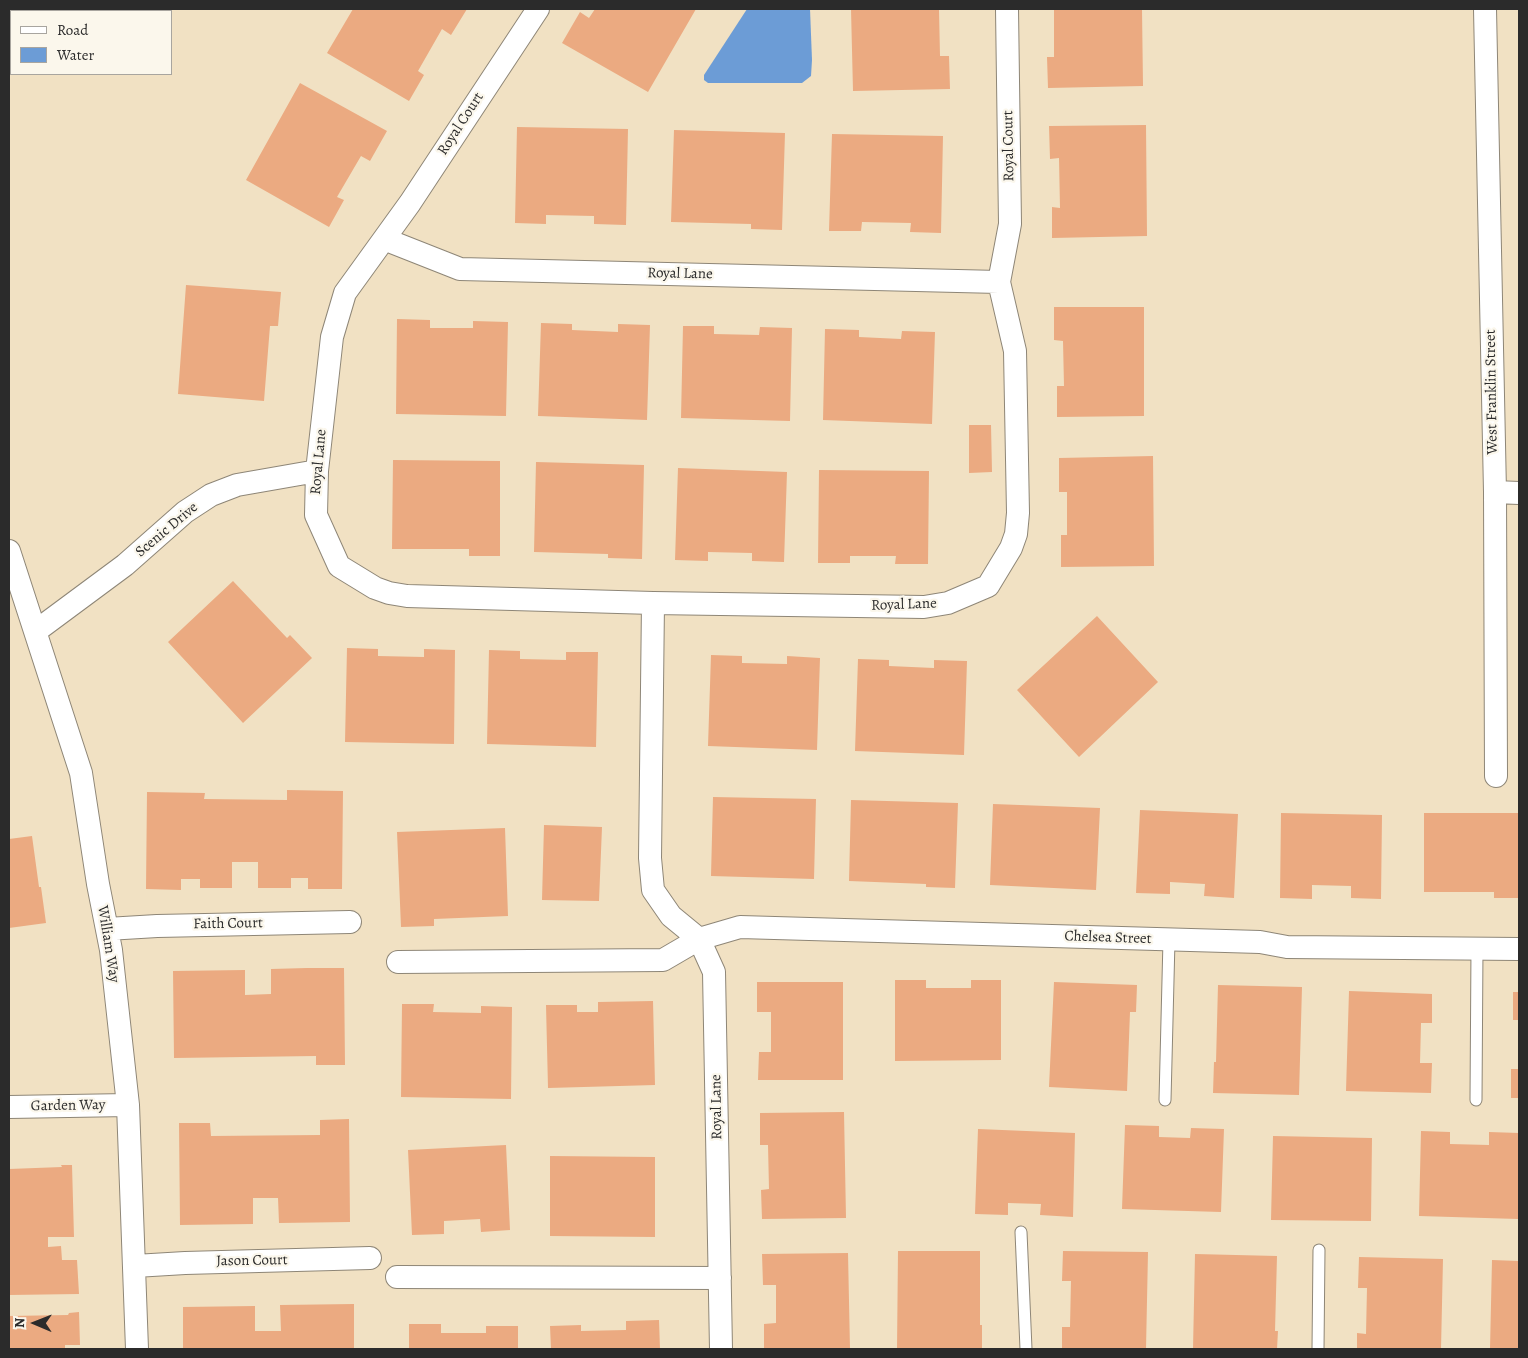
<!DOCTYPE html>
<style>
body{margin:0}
#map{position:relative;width:1528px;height:1358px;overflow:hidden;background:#f1e1c3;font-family:Alegreya,serif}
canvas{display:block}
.frame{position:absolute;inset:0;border:10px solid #2b2b2b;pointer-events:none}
.legend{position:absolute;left:10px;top:10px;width:162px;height:65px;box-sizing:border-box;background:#fbf7ec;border:1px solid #a8a59f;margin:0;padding:6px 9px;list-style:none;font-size:15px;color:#2b2b2b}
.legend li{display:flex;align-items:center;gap:10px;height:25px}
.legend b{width:25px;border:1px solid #a8a59f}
.north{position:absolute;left:10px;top:1298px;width:50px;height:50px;-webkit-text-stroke:4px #fbf7ec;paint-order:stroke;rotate:271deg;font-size:14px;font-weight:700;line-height:20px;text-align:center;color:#2b2b2b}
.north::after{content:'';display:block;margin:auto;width:18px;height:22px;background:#2b2b2b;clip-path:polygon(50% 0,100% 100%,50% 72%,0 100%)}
</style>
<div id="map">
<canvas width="1528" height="1358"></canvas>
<div class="frame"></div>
<ul class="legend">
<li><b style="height:6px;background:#fff"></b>Road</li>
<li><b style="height:14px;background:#6c9cd6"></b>Water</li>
</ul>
<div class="north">N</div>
</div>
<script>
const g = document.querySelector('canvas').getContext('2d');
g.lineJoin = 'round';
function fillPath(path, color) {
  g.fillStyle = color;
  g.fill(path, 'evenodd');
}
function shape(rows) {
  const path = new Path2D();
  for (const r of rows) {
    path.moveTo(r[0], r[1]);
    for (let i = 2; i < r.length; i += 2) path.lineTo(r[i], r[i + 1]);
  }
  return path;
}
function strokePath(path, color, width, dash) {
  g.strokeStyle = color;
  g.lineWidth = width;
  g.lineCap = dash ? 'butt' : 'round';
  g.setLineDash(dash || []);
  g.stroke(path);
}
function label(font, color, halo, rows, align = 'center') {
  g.font = font + ' Alegreya,serif';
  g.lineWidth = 4.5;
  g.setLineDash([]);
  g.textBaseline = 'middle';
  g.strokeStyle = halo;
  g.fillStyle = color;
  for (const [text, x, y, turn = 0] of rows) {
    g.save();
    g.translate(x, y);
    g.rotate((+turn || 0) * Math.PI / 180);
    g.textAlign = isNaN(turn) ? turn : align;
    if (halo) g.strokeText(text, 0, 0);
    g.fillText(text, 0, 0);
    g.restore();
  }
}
const water = shape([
 [747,9,810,9,812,60,811,76,802,83,708,83,704,80,704,75]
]);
const building = shape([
 [353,9,467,9,451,35,442,29,418,71,424,75,409,101,327,53],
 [595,9,696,9,648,92,562,43,580,12,589,18],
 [851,9,939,9,940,56,949,56,950,89,853,91],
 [1054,9,1142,9,1143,86,1048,88,1047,57,1054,57],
 [300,83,387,131,370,161,361,156,337,197,344,200,329,227,246,180],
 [1146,125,1147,236,1052,238,1052,207,1060,208,1059,158,1050,159,1049,126],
 [517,127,628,129,626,225,594,224,594,216,546,215,546,224,515,223],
 [674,130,785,133,782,230,751,229,751,224,671,222],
 [832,134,943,136,941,233,910,232,911,223,862,222,861,231,829,231],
 [186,285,281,292,278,326,270,326,264,401,178,394],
 [1054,307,1144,307,1144,416,1057,417,1057,386,1064,386,1063,341,1054,340],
 [397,319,430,320,430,328,473,328,473,321,508,322,506,416,396,414],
 [541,323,572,324,572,330,618,332,618,324,650,325,647,420,538,416],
 [683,326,714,326,714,334,759,335,760,327,792,328,790,421,681,418],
 [825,329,859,330,859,337,901,339,902,331,935,332,932,424,823,420],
 [969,425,991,425,992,472,969,473],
 [1153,456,1154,566,1061,567,1061,535,1067,535,1067,492,1059,492,1059,458],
 [393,460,500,461,500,556,469,556,469,549,392,549],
 [536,462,644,465,642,559,608,558,608,554,534,552],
 [678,468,787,472,784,562,752,561,752,553,708,552,708,561,675,560],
 [819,470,929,471,928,564,895,564,896,556,850,556,850,563,818,563],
 [233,581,287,638,290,635,312,658,243,723,168,642],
 [1097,616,1158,682,1079,757,1017,690],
 [347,648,378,649,378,656,424,657,424,649,455,650,454,744,345,742],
 [489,650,520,651,520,659,566,660,566,652,598,652,596,747,487,744],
 [711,655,742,656,742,663,787,664,787,656,820,658,817,750,708,746],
 [858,659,889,660,889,666,934,668,934,660,967,661,964,755,855,751],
 [287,790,343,791,342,889,308,889,308,878,291,878,291,888,258,888,258,862,232,862,232,888,200,888,200,879,181,879,181,890,146,889,147,792,205,793,204,799,287,800],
 [713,797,816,799,814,879,711,876],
 [851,800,958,803,955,888,926,887,926,884,849,881],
 [993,804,1100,808,1096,890,990,885],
 [1140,810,1238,814,1234,898,1204,896,1205,884,1170,882,1170,894,1136,893],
 [1281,813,1382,815,1381,899,1351,898,1351,886,1312,885,1312,899,1280,898],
 [1424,813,1519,813,1519,898,1494,898,1494,892,1424,892],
 [544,825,602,827,599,901,542,900],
 [505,828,508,916,434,919,434,926,401,927,397,832],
 [32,836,39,887,41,887,46,923,9,928,9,839],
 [307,968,344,968,345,1065,316,1065,316,1056,174,1058,173,971,245,970,245,995,271,994,271,969],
 [895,980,926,980,926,988,971,988,971,980,1001,980,1001,1060,895,1061],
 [757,982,843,982,843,1080,758,1080,759,1052,771,1052,771,1012,757,1012],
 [1054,982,1137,985,1136,1012,1130,1012,1127,1091,1049,1087],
 [1218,985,1302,987,1299,1095,1213,1093,1214,1062,1216,1062],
 [1349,991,1432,994,1432,1023,1421,1023,1420,1063,1432,1063,1431,1093,1346,1091],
 [1513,992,1519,992,1519,1020,1513,1020],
 [653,1001,655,1085,548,1088,546,1005,577,1005,577,1012,598,1012,598,1002],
 [402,1004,434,1004,433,1012,481,1013,481,1006,512,1007,511,1099,401,1097],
 [1511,1069,1519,1069,1519,1098,1511,1098],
 [844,1112,846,1218,762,1219,761,1190,769,1189,768,1145,760,1145,760,1113],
 [349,1119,350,1222,279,1223,278,1198,253,1198,253,1224,180,1225,179,1123,210,1123,211,1136,320,1135,320,1120],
 [1125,1125,1159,1126,1159,1137,1190,1138,1191,1128,1224,1129,1221,1212,1122,1209],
 [978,1129,1075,1133,1073,1217,1040,1215,1041,1204,1008,1203,1008,1215,975,1214],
 [1421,1131,1450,1132,1450,1144,1489,1145,1489,1132,1519,1133,1518,1219,1419,1216],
 [1273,1136,1372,1138,1371,1221,1271,1220],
 [506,1145,510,1230,481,1232,480,1219,444,1221,444,1234,412,1235,408,1150],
 [550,1156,655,1157,655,1237,550,1236],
 [61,1165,72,1165,74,1237,48,1237,48,1247,61,1246,62,1260,77,1260,79,1294,9,1295,9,1169,62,1167],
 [898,1251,980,1251,980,1325,982,1325,982,1349,897,1349],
 [1063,1251,1148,1252,1146,1349,1062,1349,1062,1327,1070,1327,1071,1281,1062,1281],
 [848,1253,850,1349,764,1349,764,1324,776,1323,776,1285,763,1285,762,1254],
 [1195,1254,1277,1256,1275,1331,1278,1331,1277,1349,1193,1349],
 [1359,1257,1443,1259,1441,1349,1357,1349,1357,1333,1366,1334,1367,1288,1358,1288],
 [1492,1260,1519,1261,1519,1349,1490,1349],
 [354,1304,354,1349,183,1349,183,1307,255,1306,255,1331,281,1331,280,1305],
 [79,1312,80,1345,65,1345,65,1349,9,1349,9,1316,68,1315,69,1313],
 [659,1320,660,1349,551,1349,550,1326,581,1325,581,1331,626,1330,626,1321],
 [409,1324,441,1324,441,1333,486,1333,486,1326,518,1326,518,1349,409,1349]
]);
const lane = shape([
 [1165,1100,1169,940],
 [1476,1100,1477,948],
 [1021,1232,1026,1349],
 [1318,1349,1319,1250]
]);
const street = shape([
 [538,9,410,203,345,293,332,337,317,471,316,515,339,566,375,588,389,593,407,596,653,603,924,607,948,603,988,586,1011,548,1016,534,1018,513,1015,351,999,282,1010,224,1007,9],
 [1485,9,1495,492,1496,776],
 [384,239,460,269,999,282],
 [1495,492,1519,493],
 [9,551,81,773,98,884,111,950,128,1105,137,1349],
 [653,603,650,858,653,890,671,916,699,939,714,972,721,1349],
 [36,631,125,565,185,512,211,495,237,485,317,471],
 [107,929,157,926,350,922],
 [398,962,663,960,699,939,740,927,1260,942,1287,947,1519,949],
 [9,1107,128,1105],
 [135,1266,185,1263,370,1258],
 [397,1277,720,1278]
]);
const streetNames = [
 ["Royal Court",461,124,-57],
 ["Royal Court",1009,146,-91],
 ["Royal Lane",680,274,1],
 ["West Franklin Street",1492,392,-91],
 ["Royal Lane",319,462,-85],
 ["Scenic Drive",167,530,-40],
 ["Royal Lane",904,605,-2],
 ["Faith Court",228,924,-1],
 ["Chelsea Street",1108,938,2],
 ["William Way",108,944,81],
 ["Garden Way",68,1106,-1],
 ["Royal Lane",717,1107,-91],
 ["Jason Court",252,1261,-1]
];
fillPath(water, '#6c9cd6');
fillPath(building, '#ebaa81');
strokePath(lane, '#8e8677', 13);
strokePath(street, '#8e8677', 24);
strokePath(lane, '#fff', 11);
strokePath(street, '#fff', 22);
label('15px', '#2b2b2b', '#fbf7ec', streetNames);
</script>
